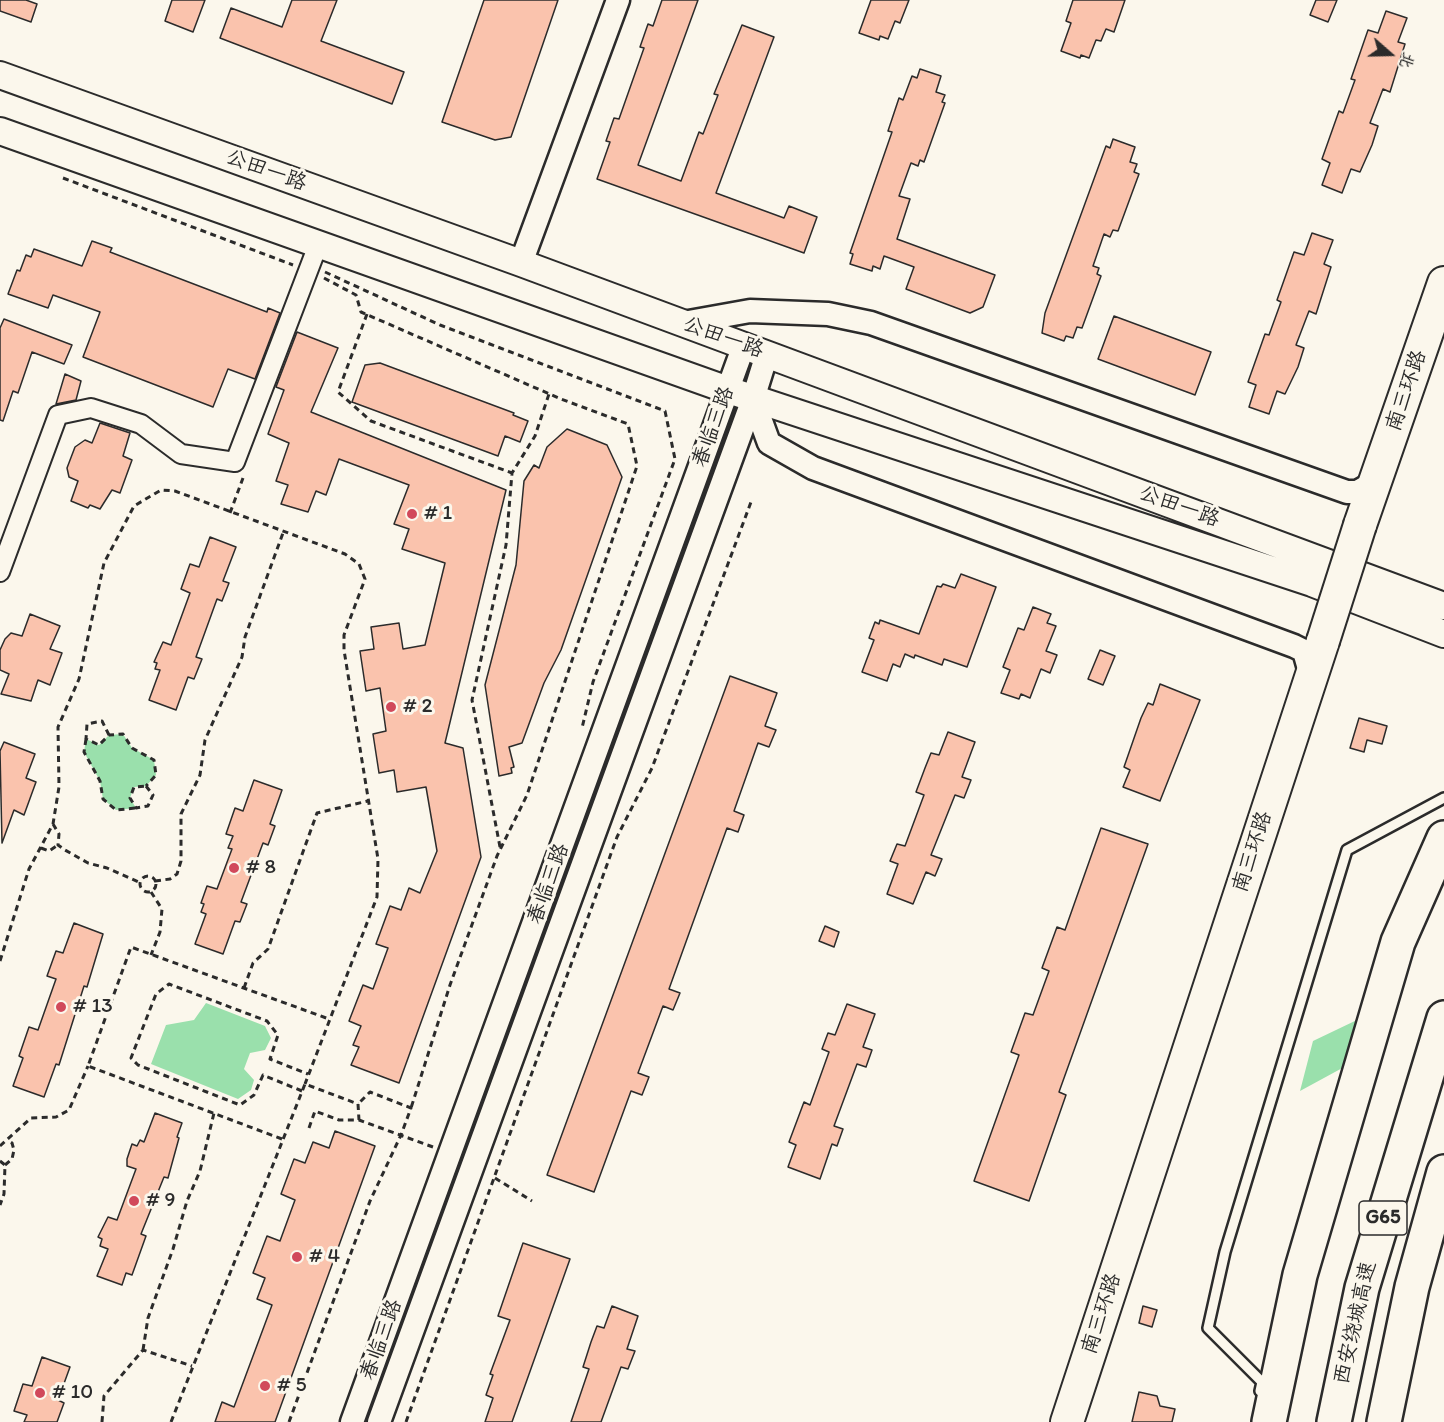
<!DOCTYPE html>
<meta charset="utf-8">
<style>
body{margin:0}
#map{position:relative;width:1444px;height:1422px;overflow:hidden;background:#fbf7ec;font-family:Itim,"LXGW WenKai TC",sans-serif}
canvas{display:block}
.north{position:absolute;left:1360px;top:24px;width:60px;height:60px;-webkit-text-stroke:4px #fbf7ec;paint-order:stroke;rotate:110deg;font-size:16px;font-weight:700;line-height:24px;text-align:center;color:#2b2b2b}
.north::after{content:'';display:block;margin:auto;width:21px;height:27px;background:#2b2b2b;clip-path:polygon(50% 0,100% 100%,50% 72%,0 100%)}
</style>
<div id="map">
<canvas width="1444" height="1422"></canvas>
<div class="north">北</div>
</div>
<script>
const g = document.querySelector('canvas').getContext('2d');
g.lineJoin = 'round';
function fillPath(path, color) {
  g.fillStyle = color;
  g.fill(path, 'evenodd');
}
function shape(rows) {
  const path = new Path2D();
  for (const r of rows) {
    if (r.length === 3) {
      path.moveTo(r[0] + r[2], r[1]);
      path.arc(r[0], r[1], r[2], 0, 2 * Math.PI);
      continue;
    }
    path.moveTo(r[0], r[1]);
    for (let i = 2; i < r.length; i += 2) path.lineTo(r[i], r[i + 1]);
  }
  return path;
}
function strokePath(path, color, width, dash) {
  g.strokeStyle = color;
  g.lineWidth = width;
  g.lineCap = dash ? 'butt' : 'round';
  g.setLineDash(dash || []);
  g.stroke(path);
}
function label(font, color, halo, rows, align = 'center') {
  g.font = font + ' Itim,"LXGW WenKai TC",sans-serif';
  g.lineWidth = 6;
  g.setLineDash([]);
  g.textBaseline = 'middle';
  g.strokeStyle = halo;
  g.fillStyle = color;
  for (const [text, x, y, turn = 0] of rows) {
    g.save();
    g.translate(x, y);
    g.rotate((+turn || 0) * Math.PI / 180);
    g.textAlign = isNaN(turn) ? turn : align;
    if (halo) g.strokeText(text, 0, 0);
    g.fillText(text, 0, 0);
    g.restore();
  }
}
const green = shape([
 [123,734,132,748,154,760,156,775,146,786,134,787,130,798,136,808,116,810,103,799,100,781,84,752,86,739,99,745,109,735],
 [206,1003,265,1026,271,1038,265,1050,250,1053,244,1069,254,1080,251,1090,238,1099,151,1064,166,1025,194,1020],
 [1359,1019,1346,1066,1300,1091,1313,1041]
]);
const building = shape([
 [0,0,26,0,37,4,31,22,0,11,0,0],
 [172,0,205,0,193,32,165,21,172,0],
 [292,0,337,0,321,41,404,72,392,104,220,38,231,8,282,27,292,0],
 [484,0,558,0,511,137,495,140,442,122,484,0],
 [662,0,698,0,638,165,681,181,699,132,703,134,718,95,714,94,742,25,774,37,716,193,784,218,789,206,817,217,804,253,597,179,610,142,606,141,614,118,619,119,644,48,640,47,648,24,653,26,662,0],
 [871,0,909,0,900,23,895,21,888,39,880,36,879,40,859,33,871,0],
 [1073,0,1125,0,1114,32,1106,29,1101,41,1096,40,1089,58,1081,55,1080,58,1061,51,1071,23,1066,21,1073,0],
 [1316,0,1337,0,1328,22,1310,15,1316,0],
 [1386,11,1407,18,1398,42,1405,44,1390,92,1383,89,1370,123,1378,126,1372,145,1360,172,1351,169,1342,193,1322,185,1330,163,1322,159,1339,111,1343,113,1355,80,1351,79,1368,30,1378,33,1386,11],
 [920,69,941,76,936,92,945,95,942,102,945,103,924,162,920,160,918,166,911,163,899,196,910,199,897,239,995,275,983,307,970,313,906,289,914,267,884,256,880,269,873,266,872,271,850,264,853,254,850,253,892,132,888,131,899,98,903,100,912,76,917,78,920,69],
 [1113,139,1135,147,1130,162,1137,164,1134,172,1139,174,1118,231,1113,230,1110,237,1104,234,1093,266,1099,268,1097,274,1101,276,1082,328,1077,327,1073,338,1066,336,1064,341,1042,333,1045,313,1106,146,1110,148,1113,139],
 [1312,233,1333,240,1324,264,1331,267,1316,314,1309,311,1296,345,1304,348,1298,367,1285,394,1277,391,1269,414,1249,407,1256,385,1248,382,1265,334,1269,335,1281,302,1277,300,1294,252,1304,255,1312,233],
 [92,241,112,248,110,252,267,312,268,308,280,313,255,379,228,369,213,407,83,357,100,312,53,295,48,308,8,294,17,270,20,271,26,255,31,257,34,249,82,266,92,241],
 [1114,316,1211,352,1195,395,1098,359,1114,316],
 [4,319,72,345,64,364,32,352,18,393,13,391,3,421,0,420,0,328,4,319],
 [297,332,338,348,311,412,506,490,445,743,463,748,481,857,399,1083,351,1065,359,1047,353,1045,361,1026,349,1021,363,985,373,989,388,948,376,944,390,906,401,910,409,888,420,893,437,851,426,787,397,792,394,770,379,773,373,734,386,731,380,688,366,691,360,651,374,649,371,627,399,623,403,649,425,645,445,563,402,549,409,529,394,524,409,485,339,459,326,495,316,491,308,512,281,504,288,485,276,481,289,443,268,434,284,390,276,387,297,332],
 [380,363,514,413,513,415,528,421,520,442,505,436,498,456,352,402,365,365,380,363],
 [65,374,81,381,76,400,56,404,65,374],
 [100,423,130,433,123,456,132,460,120,493,112,490,100,509,90,505,88,508,71,501,78,481,69,477,67,468,75,447,85,440,92,443,100,423],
 [567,429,607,445,622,477,561,650,544,683,522,743,509,747,514,767,511,768,512,773,499,776,485,685,516,565,524,481,534,465,539,468,547,447,567,429],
 [210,537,236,547,223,581,229,583,222,601,217,599,196,657,202,659,194,679,188,677,176,710,149,700,160,670,155,669,157,663,154,662,163,642,171,645,190,593,181,589,190,564,199,567,210,537],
 [961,574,996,587,967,667,944,659,942,665,915,655,914,658,905,654,900,667,893,664,887,681,862,672,874,640,869,638,875,622,879,624,880,620,919,634,937,586,941,587,943,584,955,588,961,574],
 [1033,607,1051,614,1047,623,1056,626,1046,651,1057,655,1050,673,1041,669,1030,698,1021,694,1019,699,1001,693,1010,670,1003,667,1018,628,1024,630,1033,607],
 [30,614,60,626,50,649,62,653,50,685,38,680,31,701,1,694,9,674,0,670,0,650,5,639,11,633,22,636,30,614],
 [1100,650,1115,656,1103,685,1088,679,1100,650],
 [730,676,777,693,765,726,776,730,769,747,758,743,734,811,744,815,738,832,727,828,669,989,680,993,673,1010,663,1006,638,1073,649,1077,642,1095,631,1091,594,1192,547,1175,730,676],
 [1160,684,1200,700,1160,801,1123,787,1130,770,1124,767,1141,718,1148,703,1153,705,1160,684],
 [1359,718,1387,726,1382,744,1367,740,1364,752,1350,748,1359,718],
 [948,732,975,742,962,777,971,780,964,798,955,795,931,855,942,859,935,876,926,872,913,904,887,894,898,864,890,861,897,844,905,846,924,795,916,792,925,768,931,753,939,755,948,732],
 [4,742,35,754,26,778,36,782,24,815,14,810,2,843,0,751,4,742],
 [254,780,282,790,270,824,275,826,268,845,263,843,241,902,247,904,240,922,235,921,223,954,195,944,206,914,201,912,204,904,201,903,207,886,217,889,232,849,228,848,233,836,226,834,235,808,243,811,254,780],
 [1101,828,1148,844,1059,1092,1066,1095,1029,1201,974,1181,1019,1055,1011,1052,1025,1013,1033,1015,1049,971,1042,968,1057,927,1065,930,1101,828],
 [74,923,103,934,87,987,84,986,59,1065,56,1064,44,1097,13,1086,23,1058,19,1056,29,1027,38,1030,56,979,47,976,56,951,63,953,74,923],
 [825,926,839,932,834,947,819,941,825,926],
 [847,1004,875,1014,863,1047,872,1050,866,1067,857,1064,834,1126,843,1129,837,1146,832,1144,820,1179,788,1167,796,1145,789,1142,804,1102,810,1105,829,1052,822,1049,828,1033,835,1035,847,1004],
 [155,1113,182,1123,177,1137,179,1138,168,1178,164,1177,141,1234,146,1236,132,1275,126,1273,122,1285,97,1276,108,1249,100,1246,102,1239,98,1237,108,1217,117,1220,136,1169,127,1166,127,1159,132,1144,137,1146,140,1140,144,1142,155,1113],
 [335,1131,375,1146,275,1422,215,1422,222,1402,234,1407,272,1305,257,1299,265,1278,253,1273,267,1236,280,1241,295,1200,281,1194,294,1159,305,1163,313,1142,329,1148,335,1131],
 [523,1243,570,1259,512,1422,485,1422,493,1398,486,1395,493,1375,490,1374,510,1320,498,1316,523,1243],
 [612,1306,638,1316,627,1349,635,1351,628,1369,621,1367,601,1422,571,1422,589,1369,583,1367,591,1342,597,1326,604,1328,612,1306],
 [1143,1306,1157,1310,1152,1327,1139,1323,1143,1306],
 [42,1357,70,1367,58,1400,64,1403,57,1422,24,1422,27,1415,14,1411,23,1384,32,1386,42,1357],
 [1139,1392,1157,1396,1160,1406,1175,1409,1172,1422,1132,1422,1139,1392]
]);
const path = shape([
 [63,178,293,265],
 [325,272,440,325,665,411,675,459,593,682,582,728],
 [324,278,356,295,361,312,561,399,628,424,637,466,527,795,497,856,450,985,411,1108],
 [367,314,338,392,371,421,512,473],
 [230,513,243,478],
 [109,735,102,721,87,724,86,739,99,745,109,735,123,734,132,748,154,760,156,775,146,786],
 [86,739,84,752,100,781,103,799,116,810,136,808],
 [146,786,153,795,148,806,136,808,130,798,134,787,146,786],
 [53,824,59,834,58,845,65,850,88,863,107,868,141,883],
 [500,847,472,700,506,545,512,473,535,436,549,394],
 [41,848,49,851,58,845],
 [148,884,8],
 [155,881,170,879,177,874,181,861,181,814,200,775,205,740,242,657,245,637,283,533],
 [151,892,162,909,160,932,151,955],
 [0,961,29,869,53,824,59,787,58,727,79,679,104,563,134,506,161,490,175,491,345,554,359,564,365,579,344,635,344,650,378,859,377,897,305,1084],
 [244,988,253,963,268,949,317,813,368,801],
 [302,1091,263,1075,254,1095,240,1105,138,1065,131,1058,156,994,169,984,267,1021,278,1035,270,1059,308,1074],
 [358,1104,359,1120],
 [309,1128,315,1111,339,1120,359,1120,433,1147],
 [282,1139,88,1066,131,947,329,1019],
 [0,1146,31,1118,56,1117,69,1110,88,1066],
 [0,1161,5,1165,4,1194,0,1205],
 [5,1165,12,1159,14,1150,12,1143,9,1141],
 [495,1178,532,1201],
 [143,1350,148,1318,173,1249,187,1201,200,1171,214,1113],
 [102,1422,104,1396,143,1350,192,1366],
 [171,1422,305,1084,358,1104],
 [289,1422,370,1201,401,1135,411,1108,370,1092,358,1104],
 [406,1422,617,837,652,768,751,502]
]);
const service = shape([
 [1260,1391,1262,1382,1208,1328,1225,1252,1347,850,1444,798]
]);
const minor = shape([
 [0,572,58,415,91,408,141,424,181,454,235,462,318,245]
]);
const tertiary = shape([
 [521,263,618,0],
 [683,323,750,311,828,314,871,323,1347,492,1357,492,1375,482],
 [753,399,769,443,813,468,1294,646,1304,651,1311,676],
 [352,1422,744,345],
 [379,1422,753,399,767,354]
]);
const secondary = shape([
 [0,75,521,263,1444,606],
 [0,131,728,390,1312,583,1444,634]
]);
const trunk = shape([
 [1360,525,1444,283],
 [1067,1422,1323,641]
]);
const motorway = shape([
 [1269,1422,1300,1275,1398,942,1444,838],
 [1334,1422,1362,1288,1444,1018],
 [1384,1422,1412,1287,1444,1172]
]);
const trunkBridge = shape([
 [1323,641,1360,525]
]);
const markers = [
 [412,514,6,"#d1495b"],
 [391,707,6,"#d1495b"],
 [234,868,6,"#d1495b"],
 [61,1007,6,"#d1495b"],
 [134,1201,6,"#d1495b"],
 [297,1257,6,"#d1495b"],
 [265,1386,6,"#d1495b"],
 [40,1393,6,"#d1495b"]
];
const shields = [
 [1383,1218,48]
];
const shieldNames = [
 ["G65",1383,1218]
];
const streetNames = [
 ["公田一路",266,171,20],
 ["公田一路",723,338,20],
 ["南三环路",1407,391,-71],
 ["春临三路",714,427,-70],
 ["公田一路",1179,507,20],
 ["南三环路",1253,852,-72],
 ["春临三路",549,884,-70],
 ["南三环路",1102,1314,-72],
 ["西安绕城高速",1356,1323,-77],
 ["春临三路",382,1340,-70]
];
const poiNames = [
 ["# 1",424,514],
 ["# 2",403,707],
 ["# 8",246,868],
 ["# 13",73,1007],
 ["# 9",146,1201],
 ["# 4",309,1257],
 ["# 5",277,1386],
 ["# 10",52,1393]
];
fillPath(green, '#9ae0ac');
fillPath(building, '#fac3ad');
strokePath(building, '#2b2b2b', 1.5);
strokePath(service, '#2b2b2b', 14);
strokePath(minor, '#2b2b2b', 22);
strokePath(tertiary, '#2b2b2b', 27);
strokePath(secondary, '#2b2b2b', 30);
strokePath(trunk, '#2b2b2b', 36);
strokePath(motorway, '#2b2b2b', 38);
strokePath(path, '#2b2b2b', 3, [6, 4.5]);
strokePath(service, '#fbf7ec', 9);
strokePath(minor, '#fbf7ec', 18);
strokePath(tertiary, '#fbf7ec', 22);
strokePath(secondary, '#fbf7ec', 26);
strokePath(trunk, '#fbf7ec', 32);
strokePath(motorway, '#fbf7ec', 33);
strokePath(trunkBridge, '#2b2b2b', 36, []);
strokePath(trunkBridge, '#fbf7ec', 32);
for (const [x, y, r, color] of markers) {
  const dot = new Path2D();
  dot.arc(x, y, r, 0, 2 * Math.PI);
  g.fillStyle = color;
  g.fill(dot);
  strokePath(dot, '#fbf7ec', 2);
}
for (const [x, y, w] of shields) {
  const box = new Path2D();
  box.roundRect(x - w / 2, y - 17, w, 34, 4.5);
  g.fillStyle = '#fbf7ec';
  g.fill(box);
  strokePath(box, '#2b2b2b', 1.5);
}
label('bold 20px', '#2b2b2b', null, shieldNames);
label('21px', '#2b2b2b', '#fbf7ec', streetNames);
label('21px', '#2b2b2b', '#fbf7ec', poiNames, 'left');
</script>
